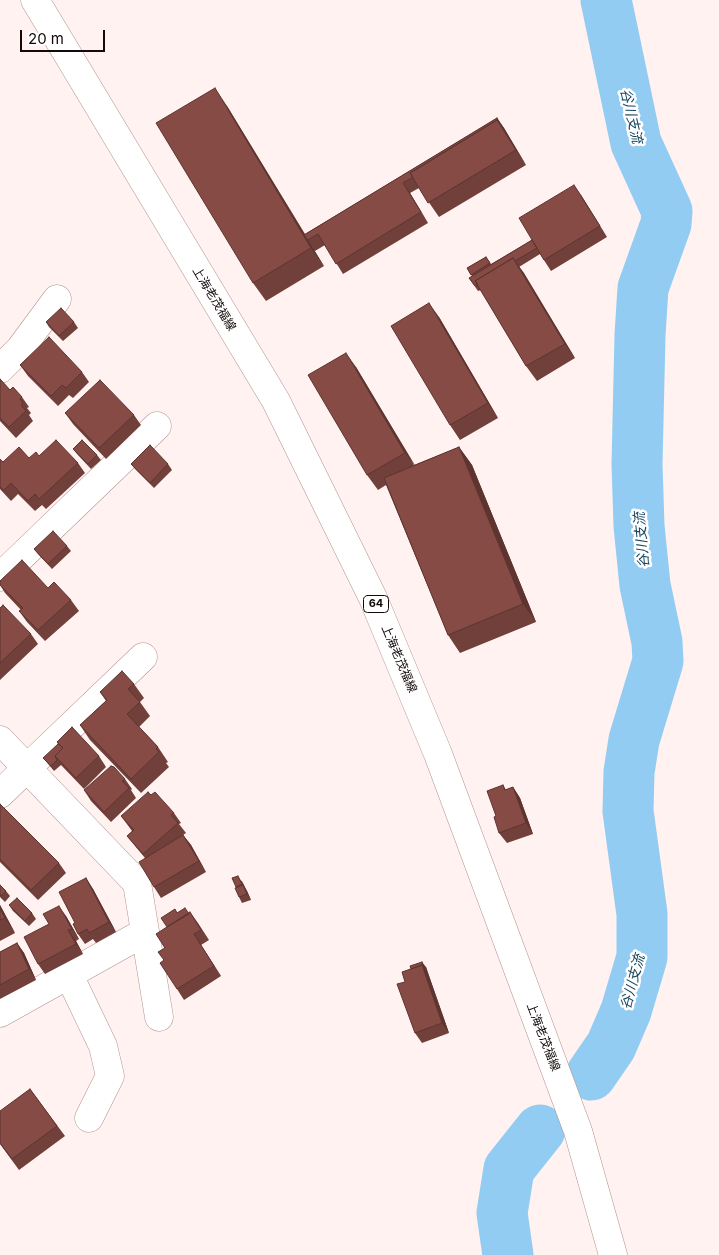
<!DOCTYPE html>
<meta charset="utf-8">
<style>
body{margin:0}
#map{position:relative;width:719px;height:1255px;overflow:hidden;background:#fff2f0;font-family:Inter,sans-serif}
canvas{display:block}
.scale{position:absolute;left:20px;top:30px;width:85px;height:22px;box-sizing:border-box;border:2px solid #120908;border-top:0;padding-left:6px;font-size:15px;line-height:18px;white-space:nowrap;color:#120908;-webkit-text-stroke:4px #fff;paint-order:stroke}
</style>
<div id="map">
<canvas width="719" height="1255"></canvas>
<div class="scale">20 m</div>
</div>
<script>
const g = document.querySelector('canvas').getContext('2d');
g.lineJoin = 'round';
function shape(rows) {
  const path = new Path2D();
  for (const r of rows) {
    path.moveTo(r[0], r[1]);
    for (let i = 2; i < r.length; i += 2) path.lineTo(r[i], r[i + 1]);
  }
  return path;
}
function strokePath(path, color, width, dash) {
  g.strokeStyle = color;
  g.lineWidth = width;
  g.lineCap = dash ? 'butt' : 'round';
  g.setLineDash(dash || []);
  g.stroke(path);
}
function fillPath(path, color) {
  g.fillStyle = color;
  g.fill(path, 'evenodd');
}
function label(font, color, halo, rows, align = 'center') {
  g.font = font + ' Inter,"Noto Sans JP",sans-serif';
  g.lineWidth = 5;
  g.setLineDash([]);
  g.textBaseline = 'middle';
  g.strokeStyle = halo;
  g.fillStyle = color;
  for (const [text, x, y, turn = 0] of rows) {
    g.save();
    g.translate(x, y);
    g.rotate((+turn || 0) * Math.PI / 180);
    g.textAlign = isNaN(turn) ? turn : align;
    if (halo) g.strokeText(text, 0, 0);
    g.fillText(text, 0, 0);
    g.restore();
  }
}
const river = shape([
 [591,1075,611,1046,626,1011,642,957,642,914,628,811,629,772,634,740,658,661,657,642,645,585,639,526,637,464,640,335,643,288,666,224,667,211,636,143,606,0],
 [508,1255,502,1213,509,1169,540,1130]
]);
const minor = shape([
 [0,369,20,349,57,299],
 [0,577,157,426],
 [0,740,137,883,159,1017],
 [0,794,143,657],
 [69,975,103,1046,110,1076,89,1118],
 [0,1013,145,932]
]);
const primary = shape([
 [35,0,276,401,373,598,438,754,578,1131,613,1255]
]);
const wall = shape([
 [227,106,305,234,497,118,504,128,526,165,439,217,419,188,410,193,428,223,343,274,325,245,315,251,314,250,324,266,266,301,253,283],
 [581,195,607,237,551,271,540,254,519,267,575,358,537,381,526,366,481,290,478,291,469,278,472,276,467,268,486,257,491,264,532,240],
 [439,317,498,418,460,440,450,425],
 [46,322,74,322,78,328,63,341,49,327],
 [20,365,82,372,89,382,73,398,69,395,58,406,28,376],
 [356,367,414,465,459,447,472,465,536,622,460,653,448,635,386,485,378,490,367,475],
 [0,379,10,390,22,397,29,407,27,408,31,413,29,415,33,421,16,438,0,421],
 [65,413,134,415,141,425,106,459,73,424],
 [73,449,97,455,101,460,91,469,77,454],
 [39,456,78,463,85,473,46,509,42,505,35,511,18,494,11,501,0,489,0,459,3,462,29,458],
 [131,464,168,464,172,470,154,488,135,469],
 [67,546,71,551,52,569,38,554,34,549],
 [0,585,48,588,71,600,79,611,45,641,27,622,19,611,21,610,5,593],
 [0,608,31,634,38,644,0,680],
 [134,684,144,698,140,702,150,716,139,727,158,747,168,762,166,763,169,767,141,793,90,740,80,725,106,701,100,692],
 [57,742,99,756,106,767,84,789,61,765,54,771,43,758,61,747],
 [125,779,132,789,131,790,136,798,111,822,91,801,84,790],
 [503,785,506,790,513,787,520,798,533,834,507,843,499,833,496,816],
 [151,795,174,813,181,823,179,824,186,833,183,835,191,845,206,872,161,898,154,887,145,858,135,846,127,836,132,831,121,816],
 [0,804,59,863,66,873,38,900,0,862],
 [86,878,93,889,116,932,96,943,93,939,85,944,78,934,75,923],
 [232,878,242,881,247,891,251,900,242,903,239,897,237,888],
 [0,885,6,891,10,896,5,902,0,897],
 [0,905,15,933,0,941],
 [9,905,32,913,36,919,29,926,13,911],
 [178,912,189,913,190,912,198,923,209,940,201,945,221,976,184,1000,177,989,164,960,167,927],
 [66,916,79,939,76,941,83,954,45,974,38,964],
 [17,943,24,953,36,980,0,999,0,952],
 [426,967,449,1033,422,1043,415,1033,405,982],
 [30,1089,65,1136,19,1170,0,1144]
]);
const shadedWall = shape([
 [215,88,227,106,308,240,324,266,311,248],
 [497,118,504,128,526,165,516,150,497,120],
 [403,183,410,193,428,223,421,212],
 [574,185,581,195,607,237,600,226],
 [513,258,524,273,575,358,565,344],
 [429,303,439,317,498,418,488,403],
 [346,353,356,367,416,467,405,453],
 [459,447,472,465,536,622,523,604],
 [513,787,520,798,533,834,526,823],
 [183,835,191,845,206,872,199,861],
 [238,876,247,891,251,900,247,894],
 [86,878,93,889,116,932,109,922],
 [0,905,15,933,5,918,0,909],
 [59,906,66,916,79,939,72,929],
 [68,930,76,941,83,954,76,944],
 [194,934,201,945,221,976,214,966],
 [17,943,24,953,36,980,29,969],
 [422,962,426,967,429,976,449,1033,442,1023,422,965]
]);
const building = shape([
 [215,88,311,248,253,283,156,123,215,88],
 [497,118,500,124,497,120,410,173,413,177,403,183,421,212,336,264,318,234,308,240,304,235,497,118],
 [497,120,516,150,428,203,410,173,497,120],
 [574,185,600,226,544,260,519,218,574,185],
 [532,240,537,248,515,261,513,258,475,281,478,284,475,286,469,278,532,240],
 [486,257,490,263,471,275,467,268,486,257],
 [513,258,565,344,526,366,475,281,513,258],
 [429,303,488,403,450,425,391,326,429,303],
 [61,308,74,322,59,336,46,322,61,308],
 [49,337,82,372,66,388,62,385,51,396,20,365,49,337],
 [346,353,405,453,367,475,308,375,346,353],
 [0,379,10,390,13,387,22,397,20,399,23,403,21,405,26,411,9,427,0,418,0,379],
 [100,380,134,415,99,448,65,413,100,380],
 [56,440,78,463,39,499,35,494,28,501,11,483,4,490,0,487,0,459,3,462,19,447,29,458,36,452,39,456,56,440],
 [82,440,97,455,88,464,73,449,82,440],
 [150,445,168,464,150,483,131,464,150,445],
 [459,447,523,604,448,635,384,478,459,447],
 [53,531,67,546,48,564,34,549,53,531],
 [22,560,48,588,54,582,71,600,38,630,19,611,23,608,0,585,0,581,22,560],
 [3,605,31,634,0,663,0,608,3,605],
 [122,671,134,684,128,689,140,702,127,714,158,747,156,749,159,752,131,779,80,725,107,700,100,692,122,671],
 [72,727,99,756,76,778,55,756,63,748,57,742,72,727],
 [58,744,63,748,55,756,57,760,51,766,43,758,58,744],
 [111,766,114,767,125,779,122,781,129,788,104,812,84,790,111,766],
 [503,785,505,790,513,787,526,823,499,833,494,817,496,816,487,791,503,785],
 [148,792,151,795,155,792,174,813,171,815,178,823,143,854,127,836,134,830,121,816,148,792],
 [0,804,59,863,31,890,0,859,0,804],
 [183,835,199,861,154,887,139,862,183,835],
 [238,876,242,884,236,887,232,878,238,876],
 [86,878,109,922,89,933,87,929,78,934,73,924,75,923,59,892,86,878],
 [0,885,6,891,1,896,0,895,0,885],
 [243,885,247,894,239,897,235,888,243,885],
 [17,898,32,913,25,921,9,905,17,898],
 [59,906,72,929,68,930,76,944,38,964,24,937,49,924,43,914,59,906],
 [185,908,189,914,167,927,161,918,175,909,177,913,185,908],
 [0,909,5,918,0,920,0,909],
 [190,912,201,930,194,934,214,966,177,989,160,963,164,960,158,952,165,948,156,934,190,912],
 [17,943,29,969,0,985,0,952,17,943],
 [422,962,425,970,422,965,411,969,410,966,422,962],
 [422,965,442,1023,415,1033,397,984,405,982,402,972,422,965],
 [30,1089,57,1126,12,1159,0,1143,0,1111,30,1089]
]);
const shields = [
 [376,604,25]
];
const shieldNames = [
 ["64",376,604]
];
const streetNames = [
 ["上海老茂福線",214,299,59],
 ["上海老茂福線",399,659,67],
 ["上海老茂福線",543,1037,69]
];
const waterNames = [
 ["谷川支流",631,116,77],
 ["谷川支流",642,540,-95],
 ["谷川支流",633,982,-75]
];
strokePath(river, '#92ccf2', 51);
strokePath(minor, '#b19490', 29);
strokePath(primary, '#b19490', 29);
strokePath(minor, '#fff', 28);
strokePath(primary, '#fff', 28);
fillPath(wall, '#72403a');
fillPath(shadedWall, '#5d3430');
fillPath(building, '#854b44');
strokePath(building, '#5d3430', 1);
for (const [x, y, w] of shields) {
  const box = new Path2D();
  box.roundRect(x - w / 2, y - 8.5, w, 17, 4);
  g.fillStyle = '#fff';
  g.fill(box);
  strokePath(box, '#120908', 1);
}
label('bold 11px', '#120908', null, shieldNames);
label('12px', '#120908', '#fff', streetNames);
label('italic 14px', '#17455f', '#fff', waterNames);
</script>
